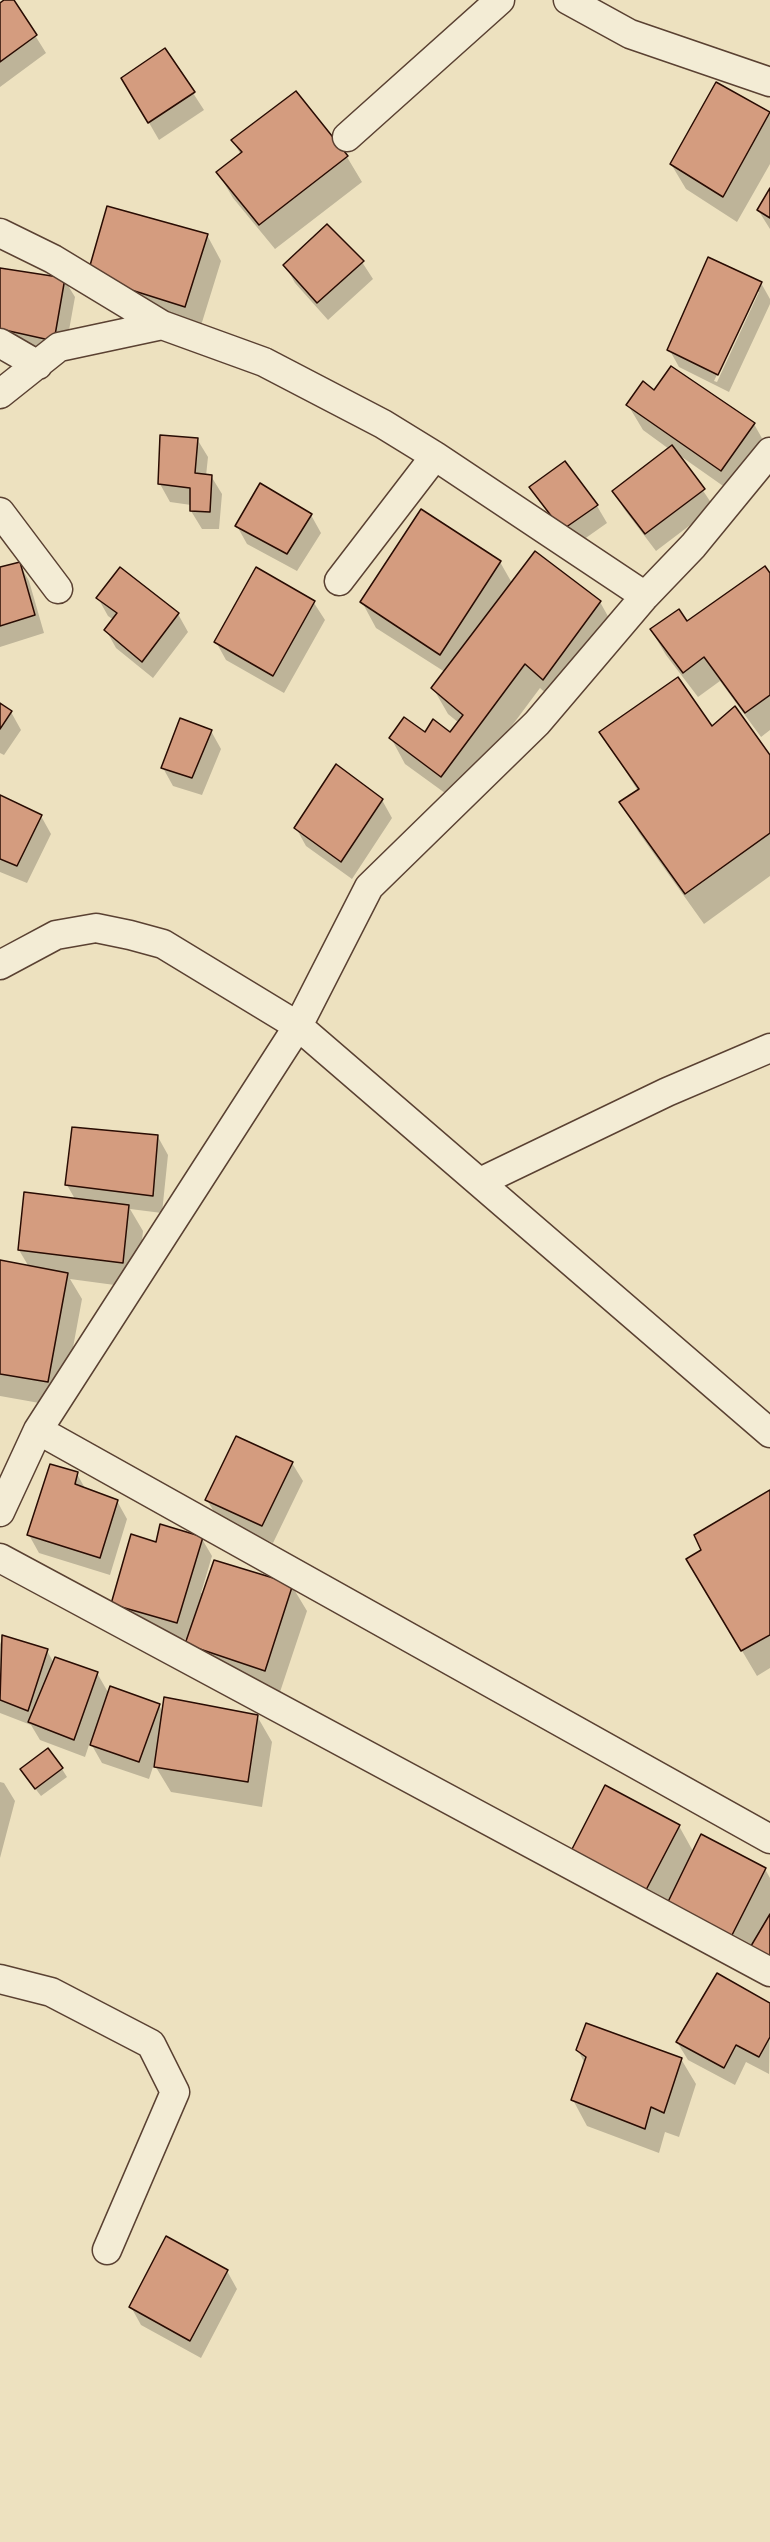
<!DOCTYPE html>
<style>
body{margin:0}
canvas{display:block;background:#ede1bf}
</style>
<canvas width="770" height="2542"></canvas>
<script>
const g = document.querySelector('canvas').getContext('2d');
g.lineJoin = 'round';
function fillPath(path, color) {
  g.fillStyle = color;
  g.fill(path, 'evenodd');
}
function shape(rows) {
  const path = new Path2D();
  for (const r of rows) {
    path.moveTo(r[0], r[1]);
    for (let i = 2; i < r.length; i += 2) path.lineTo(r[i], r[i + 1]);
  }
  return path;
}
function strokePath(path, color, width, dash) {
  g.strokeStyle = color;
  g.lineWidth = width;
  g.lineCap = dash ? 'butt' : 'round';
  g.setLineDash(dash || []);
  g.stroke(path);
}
const shadow = shape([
 [7,0,13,0,46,53,0,87,0,5],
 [123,78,193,93,204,110,159,140],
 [717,84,770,115,770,164,737,222,686,189,671,164],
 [296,93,347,157,362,182,275,249,233,198,218,173,241,155,233,141],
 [770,191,770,229,758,210],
 [207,235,221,261,199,332,103,301],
 [362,262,373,279,328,320,295,283,285,265],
 [0,269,64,279,75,297,64,358,0,344],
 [761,283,770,299,770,304,729,392,679,367,669,349],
 [756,292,759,292,717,382,714,381],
 [628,405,754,424,768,449,736,495,679,455,714,507,656,551,624,509,614,491,669,449,643,430],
 [197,439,208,457,206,476,211,476,222,494,219,529,202,529,191,511,191,505,170,502,160,484],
 [565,463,597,506,607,523,573,547,531,487],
 [311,515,321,533,297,571,247,544,237,526],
 [500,562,512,583,600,602,614,627,558,704,540,688,456,801,405,764,391,738,451,735,459,723,448,714,433,688,445,672,376,628,362,602],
 [19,563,29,581,44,633,0,647,0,569],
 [257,569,314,603,325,620,284,693,226,660,216,642],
 [770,575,770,730,761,737,720,681,698,697,666,655,651,630,687,623],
 [98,598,178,614,188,632,153,678,116,648,106,630,114,620,108,616],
 [0,705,11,712,21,730,4,755,0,753],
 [711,728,770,758,770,876,704,924,639,833,621,802,638,791,601,732],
 [211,731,221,749,202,795,173,786,163,768],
 [0,797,41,816,51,834,27,883,0,872],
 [382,800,392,818,352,879,306,846,296,828],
 [158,1137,168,1155,162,1213,130,1209,143,1231,137,1288,70,1279,82,1299,62,1407,0,1396,0,1262,29,1267,19,1250,75,1199,67,1185],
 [237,1438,292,1463,303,1481,273,1543,217,1517,207,1500],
 [77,1474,86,1490,117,1501,127,1519,110,1575,39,1553,29,1535],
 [770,1492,770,1668,757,1676,688,1560,703,1551],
 [202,1539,212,1556,201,1593,292,1586,307,1611,279,1695,202,1669,188,1640,123,1621,113,1603],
 [3,1636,47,1651,54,1663,97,1673,109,1694,159,1705,163,1713,257,1716,272,1742,262,1807,171,1792,154,1764,149,1779,102,1763,90,1742,85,1757,40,1740,31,1725,0,1713,0,1644],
 [62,1769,67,1777,41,1796,27,1778],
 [0,1782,4,1783,15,1801,0,1858],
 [679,1826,694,1853,765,1869,770,1878,770,1974,587,1878],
 [770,2004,769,2074,746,2062,735,2085,688,2060,677,2042],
 [578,2050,681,2059,696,2084,679,2137,665,2132,659,2153,587,2126,573,2100,585,2064],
 [227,2271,237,2289,201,2358,141,2325,131,2307]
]);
const building = shape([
 [4,0,14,0,37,35,0,62,0,3,4,0],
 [165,48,195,92,148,123,121,78,165,48],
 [716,82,770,112,723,197,670,164,716,82],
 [296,91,348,156,259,225,216,172,242,152,231,140,296,91],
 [770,188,770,218,757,210,770,188],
 [107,206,208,234,185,307,87,276,107,206],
 [327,224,364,261,317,303,283,265,327,224],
 [708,257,762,282,718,375,667,350,708,257],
 [0,268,65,278,54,341,0,329,0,268],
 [671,366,755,423,721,471,626,405,643,381,654,390,671,366],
 [160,435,198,438,195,473,212,475,210,512,190,511,190,488,158,484,160,435],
 [672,445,705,489,645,534,612,491,672,445],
 [565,461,598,505,562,530,529,487,565,461],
 [260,483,312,514,287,554,235,526,260,483],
 [421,509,501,561,440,655,360,602,421,509],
 [535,551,601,601,543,680,525,664,441,777,389,738,404,717,425,732,433,719,450,732,463,715,431,688,535,551],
 [20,562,35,615,0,626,0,567,20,562],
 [765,566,770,573,770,695,745,713,704,657,683,673,650,629,679,609,687,621,765,566],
 [120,567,179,613,142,662,104,630,117,613,96,598,120,567],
 [256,567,315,601,273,676,214,642,256,567],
 [678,677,712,726,735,706,770,755,770,833,685,894,619,802,639,789,599,732,678,677],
 [0,703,12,711,0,729,0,703],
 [180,718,212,730,192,778,161,768,180,718],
 [336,764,383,799,341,862,294,828,336,764],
 [0,795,42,815,17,866,0,859,0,795],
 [72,1127,158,1135,153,1196,65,1185,72,1127],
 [24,1192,129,1205,123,1263,18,1250,24,1192],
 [0,1260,68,1273,48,1382,0,1374,0,1260],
 [236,1436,293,1462,262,1526,205,1500,236,1436],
 [50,1464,78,1472,75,1484,118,1500,100,1558,27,1535,50,1464],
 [770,1490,770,1635,741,1651,686,1559,701,1550,694,1535,770,1490],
 [160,1524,203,1537,177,1623,111,1604,131,1534,156,1542,160,1524],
 [214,1560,293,1584,265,1671,185,1644,214,1560],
 [2,1635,48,1649,28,1711,0,1700,2,1635],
 [55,1657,98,1672,74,1740,28,1722,55,1657],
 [110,1686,160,1704,139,1762,90,1745,110,1686],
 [164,1697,258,1715,248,1782,154,1767,164,1697],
 [48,1748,63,1768,35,1789,20,1769,48,1748],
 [605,1785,680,1825,646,1890,570,1853,605,1785],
 [701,1834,766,1868,729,1941,665,1908,701,1834],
 [770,1914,770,1963,748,1951,770,1914],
 [717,1973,770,2003,770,2037,759,2057,736,2045,724,2068,676,2042,717,1973],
 [586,2023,682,2058,664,2113,651,2107,645,2129,571,2100,586,2057,576,2050,586,2023],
 [166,2236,228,2270,190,2341,129,2307,166,2236]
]);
const minor = shape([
 [568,0,630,34,770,82],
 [347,137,500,0],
 [0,233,53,259,162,325],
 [0,343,38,365],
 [0,394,59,347,162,325,264,362,383,424,435,456,645,596],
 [0,512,58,589],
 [339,581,435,456],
 [0,965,56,935,96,928,130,935,163,944,298,1026,770,1433],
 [480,1182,667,1092,770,1048],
 [38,1430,770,1839],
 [0,1512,38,1430,298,1026,369,887,537,723,645,596,693,546,770,452],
 [0,1558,770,1972],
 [0,1979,51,1992,151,2044,175,2092,107,2250]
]);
fillPath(shadow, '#0003');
fillPath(building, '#d49c7f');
strokePath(building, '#290c03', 1.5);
strokePath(minor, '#5a4132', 31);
strokePath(minor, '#f3ecd5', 28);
</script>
